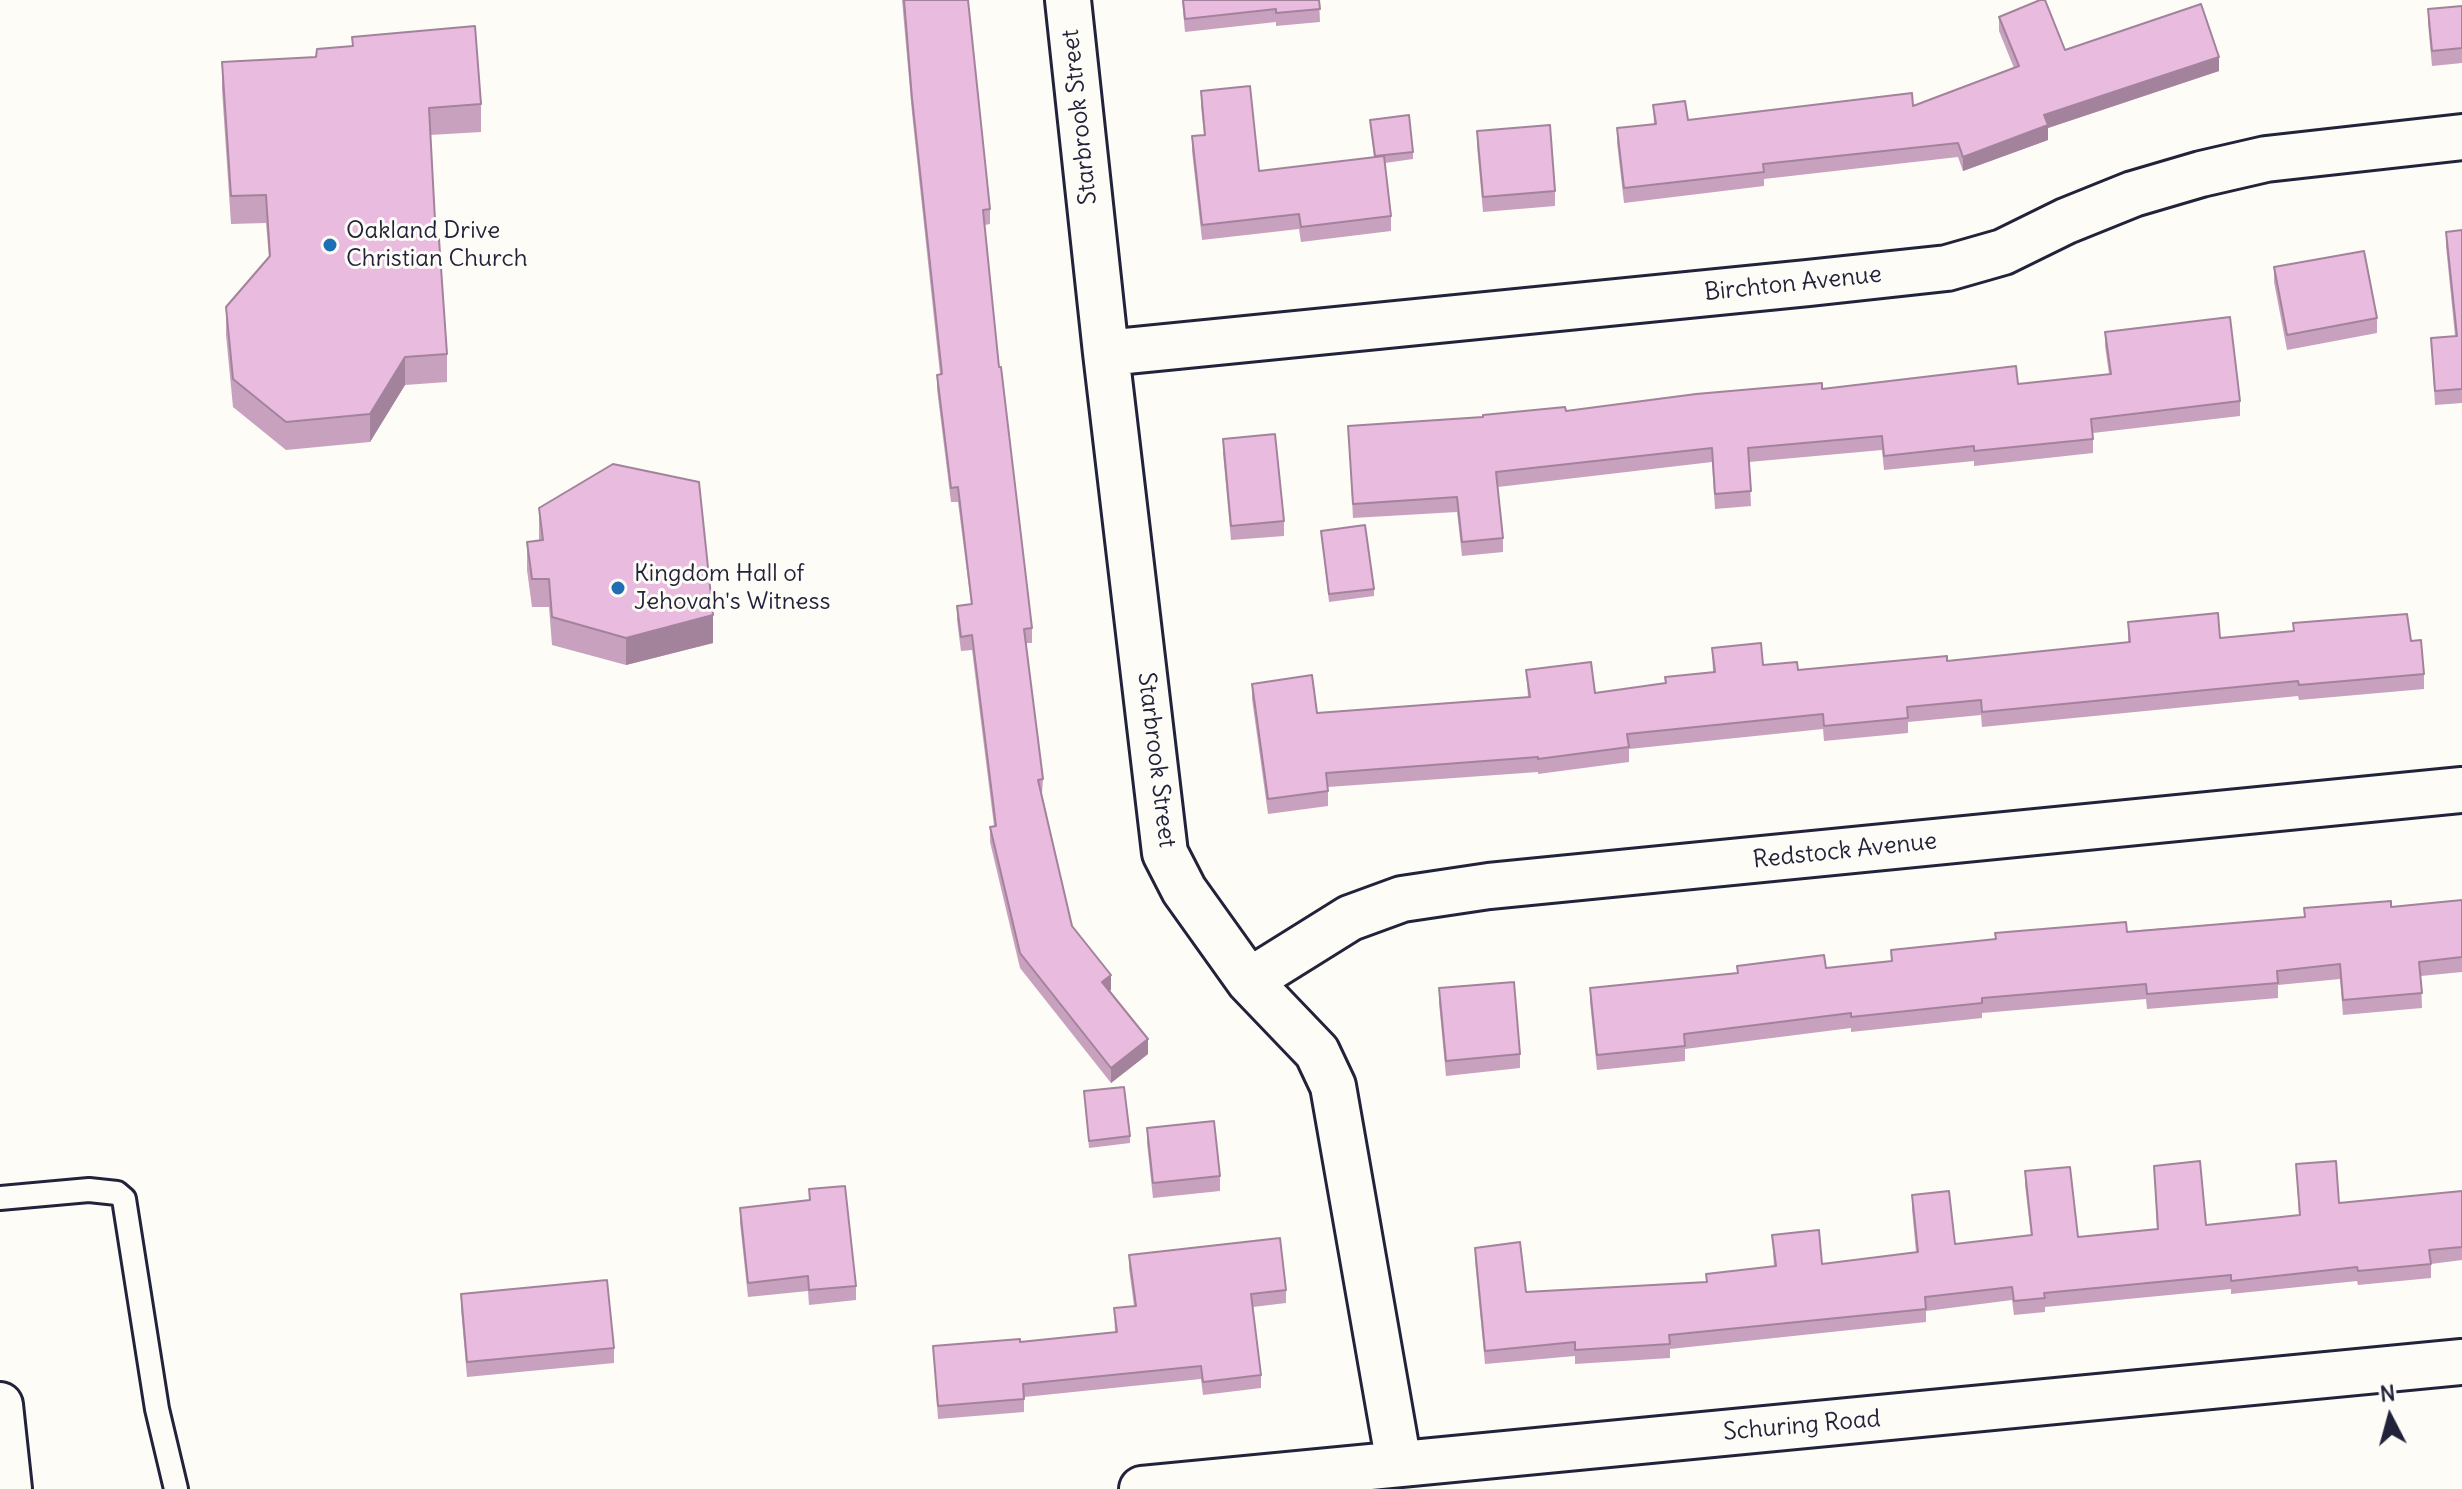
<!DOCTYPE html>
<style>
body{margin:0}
#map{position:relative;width:2462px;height:1489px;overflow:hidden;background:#fdfcf7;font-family:Delius,sans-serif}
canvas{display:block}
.north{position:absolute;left:2350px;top:1377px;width:80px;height:80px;-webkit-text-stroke:6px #fdfcf7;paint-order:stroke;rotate:354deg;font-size:22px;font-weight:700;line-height:32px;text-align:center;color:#22223b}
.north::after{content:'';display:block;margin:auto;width:28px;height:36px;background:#22223b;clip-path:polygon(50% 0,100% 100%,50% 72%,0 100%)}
</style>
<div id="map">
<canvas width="2462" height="1489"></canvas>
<div class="north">N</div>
</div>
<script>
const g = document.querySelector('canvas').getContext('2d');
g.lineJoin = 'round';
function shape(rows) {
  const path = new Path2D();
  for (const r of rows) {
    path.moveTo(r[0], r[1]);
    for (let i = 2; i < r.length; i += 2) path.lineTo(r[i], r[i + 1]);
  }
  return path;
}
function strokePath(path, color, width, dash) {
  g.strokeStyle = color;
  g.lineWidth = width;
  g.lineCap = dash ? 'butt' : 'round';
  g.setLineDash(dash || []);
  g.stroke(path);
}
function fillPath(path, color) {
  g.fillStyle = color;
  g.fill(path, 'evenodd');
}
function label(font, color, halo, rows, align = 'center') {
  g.font = font + ' Delius,sans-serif';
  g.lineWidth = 6;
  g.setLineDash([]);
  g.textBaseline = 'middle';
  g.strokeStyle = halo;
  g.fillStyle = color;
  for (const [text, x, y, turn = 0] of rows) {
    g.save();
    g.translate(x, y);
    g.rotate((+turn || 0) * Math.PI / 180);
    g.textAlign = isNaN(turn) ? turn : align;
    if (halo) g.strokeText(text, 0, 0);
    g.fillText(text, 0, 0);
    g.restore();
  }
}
const lane = shape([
 [0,1198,89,1190,117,1193,124,1199,157,1409,176,1489]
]);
const street = shape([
 [1068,0,1106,353,1165,853,1184,890,1249,981,1317,1052,1333,1086,1399,1464],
 [1106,353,1808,283,1947,268,2003,252,2066,221,2133,194,2201,174,2266,159,2462,137],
 [1249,981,1350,918,1402,899,1489,886,2462,790],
 [1142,1489,2462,1362]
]);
const secondary = shape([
 [0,1405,9,1489]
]);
const wall = shape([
 [902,0,968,0,990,209,990,224,985,225,999,367,1032,628,1032,643,1026,643,1043,779,1042,794,1072,926,1148,1054,1111,1083,1020,968,990,842,990,827,994,826,972,650,961,651,957,620,957,606,971,604,958,502,951,502,937,389,937,375,940,374,912,113],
 [1182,0,1319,0,1320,22,1276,26,1276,22,1185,32],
 [2462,6,2462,63,2432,66,2428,24,2428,9],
 [1999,17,2065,50,2219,71,2048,128,2048,140,1963,171,1958,157,1764,179,1764,186,1624,203,1617,143,1617,128,1654,124,1653,105,1688,120,1913,106,2014,68,1999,31],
 [352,37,481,104,481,132,430,135,436,239,447,354,447,382,405,385,370,442,286,450,233,407,226,335,226,307,269,258,266,223,231,224,222,90,222,62,316,57,352,46],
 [1201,91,1259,171,1374,158,1370,120,1413,152,1413,159,1385,163,1391,216,1391,231,1301,242,1299,229,1202,240,1192,151,1192,136,1204,135,1201,106],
 [1477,131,1555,191,1555,206,1483,212,1477,146],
 [2462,230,2462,403,2435,405,2431,338,2455,336,2446,246,2446,232],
 [2274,267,2377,318,2377,333,2287,350,2274,282],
 [2105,332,2240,401,2240,416,2093,433,2093,453,1974,466,1974,461,1884,470,1882,450,1749,462,1751,506,1715,509,1712,462,1498,487,1503,538,1503,552,1462,556,1457,512,1353,518,1348,426,1566,411,1822,389,2018,384,2109,374,2105,346],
 [1223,439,1284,521,1284,536,1231,540,1223,453],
 [539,508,713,643,626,665,552,645,549,607,532,607,527,570,527,542,539,540],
 [1321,531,1374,589,1374,596,1329,602],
 [2128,622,2220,638,2293,631,2293,623,2411,641,2424,674,2424,689,2299,700,2298,696,1982,727,1981,715,1908,722,1908,733,1824,741,1823,729,1629,749,1629,762,1538,774,1538,772,1328,787,1328,806,1268,814,1252,699,1252,684,1317,713,1528,697,1526,670,1595,693,1665,683,1713,672,1712,648,1763,665,1798,670,1947,661,2128,642],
 [2462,900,2462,972,2421,976,2422,1008,2343,1015,2340,979,2278,985,2278,998,2147,1009,2146,999,1982,1013,1982,1018,1851,1032,1851,1028,1685,1049,1685,1061,1597,1070,1590,1002,1590,988,1737,973,1737,966,1826,968,1891,961,1891,950,2304,917,2304,908,2391,907],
 [1439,988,1520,1054,1520,1068,1446,1076,1439,1003],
 [1084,1091,1130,1136,1130,1143,1089,1148],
 [1147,1128,1220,1176,1220,1191,1153,1198,1147,1143],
 [2296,1164,2339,1203,2462,1191,2462,1260,2431,1264,2431,1278,2358,1285,2357,1281,2231,1294,2231,1289,2045,1307,2045,1312,2014,1315,2012,1300,1926,1311,1926,1322,1670,1349,1670,1358,1575,1364,1575,1356,1485,1364,1475,1261,1475,1248,1526,1292,1706,1282,1706,1274,1774,1267,1772,1235,1822,1264,1916,1252,1912,1209,1912,1195,1955,1244,2031,1236,2025,1185,2025,1171,2078,1237,2157,1229,2154,1166,2206,1225,2299,1215],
 [809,1189,856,1286,856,1300,809,1305,808,1291,748,1297,740,1223,740,1208,809,1201],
 [1129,1255,1286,1290,1286,1303,1253,1307,1261,1375,1261,1388,1203,1395,1201,1379,1024,1397,1024,1412,938,1419,933,1346,1020,1342,1115,1332,1114,1308,1134,1306,1129,1268],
 [461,1294,614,1348,614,1363,467,1377,461,1309]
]);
const shadedWall = shape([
 [2219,57,2219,71,2048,128,2048,140,1963,171,1963,157,2044,115],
 [405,357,405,385,370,442,370,414],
 [713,615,713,643,626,665,626,638],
 [1111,975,1111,990,1102,996,1102,982],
 [1148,1039,1148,1054,1111,1083,1111,1068]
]);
const building = shape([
 [904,0,968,0,990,209,983,210,999,367,1001,367,1032,628,1024,629,1043,779,1038,780,1072,926,1111,975,1102,982,1148,1039,1111,1068,1020,953,990,827,996,826,972,635,961,637,957,606,972,604,958,487,951,488,937,375,942,374,912,98,904,0],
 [1183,0,1319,0,1320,9,1276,13,1276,9,1185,19,1183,0],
 [2040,0,2045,0,2065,50,2201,4,2219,57,2044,115,2048,125,1963,157,1958,143,1763,164,1764,172,1624,188,1617,128,1656,124,1653,105,1685,101,1688,120,1912,93,1913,106,2019,66,1999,17,2040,0],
 [2462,6,2462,48,2432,51,2428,9,2462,6],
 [475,26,481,104,429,108,436,239,439,239,447,354,405,357,370,414,286,422,233,379,226,307,270,256,266,195,231,196,222,62,316,57,317,49,353,46,352,37,475,26],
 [1250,86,1259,171,1384,156,1391,216,1301,227,1299,214,1202,225,1192,136,1205,135,1201,91,1250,86],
 [1409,115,1413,152,1375,156,1370,120,1409,115],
 [1550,125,1555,191,1483,197,1477,131,1550,125],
 [2462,230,2462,389,2435,391,2431,338,2457,336,2446,232,2462,230],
 [2364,251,2377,318,2287,335,2274,267,2364,251],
 [2230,317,2240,401,2091,419,2093,439,1974,451,1974,446,1884,456,1882,436,1748,448,1751,491,1715,494,1712,448,1496,472,1503,538,1462,542,1457,497,1353,504,1348,426,1483,417,1483,415,1565,407,1566,411,1696,394,1822,383,1822,389,2016,366,2018,384,2111,374,2105,332,2230,317],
 [1275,434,1284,521,1231,526,1223,439,1275,434],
 [613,464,699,482,713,615,626,638,552,617,549,579,532,579,527,542,543,540,539,508,613,464],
 [1365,525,1374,589,1329,594,1321,531,1365,525],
 [2218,613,2220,638,2294,631,2293,623,2407,614,2411,641,2421,640,2424,674,2299,685,2298,681,1982,712,1981,700,1907,707,1908,718,1824,726,1823,714,1627,734,1629,747,1538,759,1538,757,1326,773,1328,791,1268,799,1252,684,1312,675,1317,713,1530,697,1526,670,1591,662,1595,693,1666,683,1665,677,1715,672,1712,648,1761,643,1763,665,1797,662,1798,670,1947,656,1947,661,2130,642,2128,622,2218,613],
 [2462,900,2462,957,2419,962,2422,993,2343,1000,2340,964,2277,971,2278,983,2147,994,2146,984,1982,998,1982,1003,1851,1017,1851,1013,1684,1034,1685,1046,1597,1055,1590,988,1738,973,1737,966,1824,955,1826,968,1892,961,1891,950,1996,939,1995,933,2126,922,2127,932,2305,917,2304,908,2391,901,2391,907,2462,900],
 [1514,982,1520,1054,1446,1061,1439,988,1514,982],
 [1124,1087,1130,1136,1089,1141,1084,1091,1124,1087],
 [1214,1121,1220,1176,1153,1183,1147,1128,1214,1121],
 [2200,1161,2206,1225,2300,1215,2296,1164,2336,1161,2339,1203,2462,1191,2462,1247,2429,1250,2431,1264,2358,1271,2357,1267,2231,1281,2231,1275,2044,1293,2045,1298,2014,1301,2012,1287,1925,1297,1926,1309,1669,1335,1670,1344,1575,1350,1575,1342,1485,1351,1475,1248,1520,1242,1526,1292,1707,1282,1706,1274,1776,1266,1772,1235,1819,1230,1822,1264,1918,1252,1912,1195,1949,1191,1955,1244,2032,1235,2025,1171,2070,1167,2078,1237,2158,1229,2154,1166,2200,1161],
 [845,1186,856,1286,809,1290,808,1276,748,1283,740,1208,810,1200,809,1189,845,1186],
 [1280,1238,1286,1290,1251,1294,1261,1375,1203,1382,1201,1366,1023,1384,1024,1399,938,1406,933,1346,1020,1339,1020,1342,1117,1332,1114,1308,1136,1306,1129,1255,1280,1238],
 [607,1280,614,1348,467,1362,461,1294,607,1280]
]);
const markers = [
 [330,245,8,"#1f6fb2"],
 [618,588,8,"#1f6fb2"]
];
const streetNames = [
 ["Starbrook Street",1080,117,-96],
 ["Birchton Avenue",1793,284,-6],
 ["Starbrook Street",1156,760,83],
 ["Redstock Avenue",1845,851,-6],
 ["Schuring Road",1802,1426,-5]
];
const poiNames = [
 ["Oakland Drive",346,231],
 ["Christian Church",346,259],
 ["Kingdom Hall of",634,574],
 ["Jehovah's Witness",634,602]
];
strokePath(lane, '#22223b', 28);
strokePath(street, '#22223b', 50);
strokePath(secondary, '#22223b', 50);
strokePath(lane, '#fdfcf7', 22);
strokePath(street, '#fdfcf7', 44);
strokePath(secondary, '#fdfcf7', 44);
fillPath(wall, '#c8a1bf');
fillPath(shadedWall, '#a3839b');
fillPath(building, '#e9bbde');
strokePath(building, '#a3839b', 2);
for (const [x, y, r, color] of markers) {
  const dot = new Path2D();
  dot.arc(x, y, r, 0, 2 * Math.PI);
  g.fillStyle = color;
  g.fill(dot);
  strokePath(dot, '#fdfcf7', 3);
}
label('24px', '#22223b', '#fdfcf7', streetNames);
label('24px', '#22223b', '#fdfcf7', poiNames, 'left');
</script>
